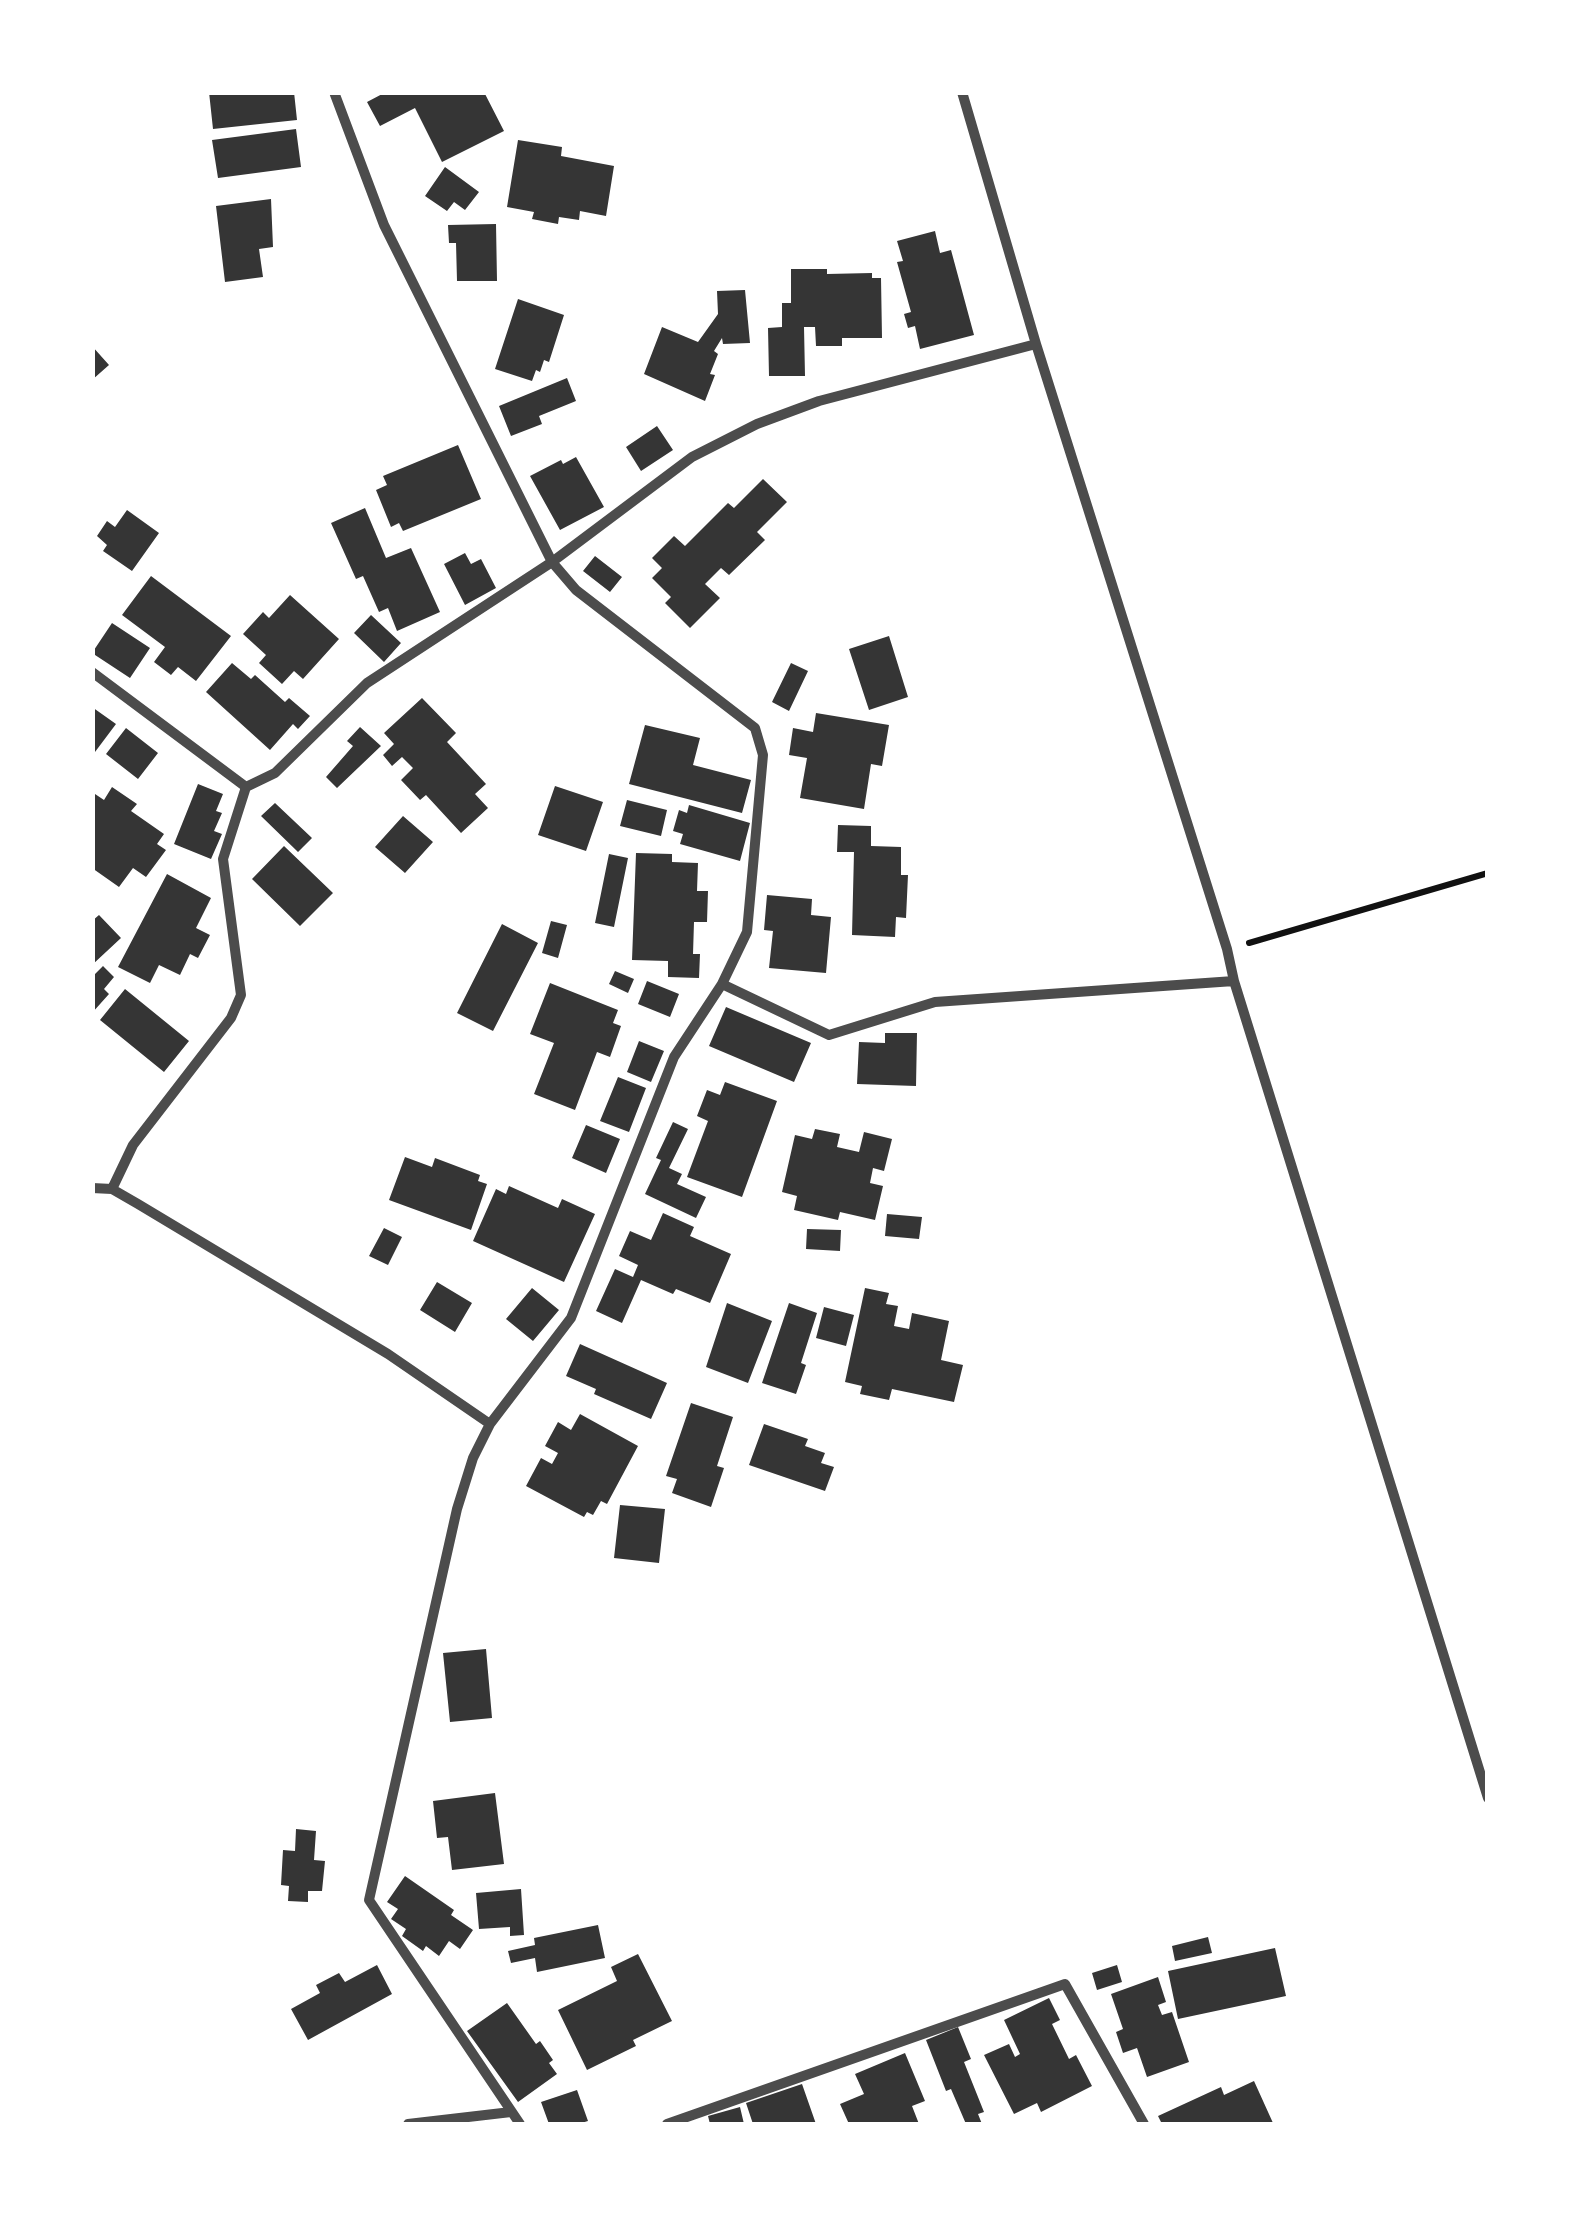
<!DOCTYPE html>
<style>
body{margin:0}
#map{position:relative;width:1580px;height:2217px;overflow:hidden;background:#fff;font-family:Roboto,sans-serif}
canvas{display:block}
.frame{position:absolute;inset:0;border:95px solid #fff;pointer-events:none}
</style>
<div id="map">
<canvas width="1580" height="2217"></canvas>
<div class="frame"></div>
</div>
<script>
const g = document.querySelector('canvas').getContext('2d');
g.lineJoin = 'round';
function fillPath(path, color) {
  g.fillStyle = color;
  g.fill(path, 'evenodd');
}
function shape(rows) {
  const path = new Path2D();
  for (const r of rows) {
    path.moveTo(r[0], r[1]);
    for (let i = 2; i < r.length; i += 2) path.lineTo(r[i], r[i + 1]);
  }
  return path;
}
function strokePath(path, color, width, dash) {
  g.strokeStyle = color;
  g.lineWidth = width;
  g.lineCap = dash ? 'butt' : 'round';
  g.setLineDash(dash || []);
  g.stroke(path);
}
const building = shape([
 [209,92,294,92,297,120,213,129],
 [386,92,484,92,504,131,442,162,415,108,380,126,367,102],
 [296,129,301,167,218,178,212,140],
 [518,140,562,147,561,156,614,166,606,216,580,211,579,220,559,217,558,224,532,219,534,212,507,207],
 [445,167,479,192,465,210,454,202,447,211,425,196],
 [271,199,273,247,259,249,263,277,225,282,216,206],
 [496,224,497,281,457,281,456,243,449,243,448,225],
 [935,231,940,253,951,250,974,335,920,349,915,326,908,328,904,314,911,312,897,262,903,261,897,241],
 [791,269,827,269,827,274,872,273,872,278,881,278,882,338,842,338,842,346,816,346,815,327,804,327,805,376,769,376,768,328,782,327,782,303,791,303],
 [745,290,750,343,723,344,722,338,714,351,718,354,710,374,715,375,705,401,644,374,662,327,698,342,718,314,717,291],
 [518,299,564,315,549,362,544,360,540,372,536,370,532,381,495,369],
 [92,346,109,365,92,380],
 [567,378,576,401,539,416,542,424,511,436,499,406],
 [657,426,673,450,641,471,626,447],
 [458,445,481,499,403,531,399,523,391,527,376,490,387,485,383,476],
 [576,457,604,507,560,530,530,476,561,460,563,464],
 [763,479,787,502,757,532,765,540,729,575,721,568,705,584,720,598,690,628,665,603,671,597,652,578,662,568,652,558,674,536,685,546,728,503,734,508],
 [365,508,386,558,411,548,440,612,397,631,388,608,379,612,363,576,356,579,331,523],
 [127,510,159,533,132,571,103,551,107,545,97,536,107,521,115,527],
 [465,553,471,564,481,559,496,588,465,605,444,564],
 [595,556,622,577,610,592,583,571],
 [151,576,231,636,196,681,178,667,171,675,154,662,165,647,122,615],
 [290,595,339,639,303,679,294,671,282,684,259,663,266,655,243,634,263,612,269,618],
 [371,615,401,643,384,662,354,633],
 [112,623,150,648,130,678,92,653],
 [889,636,908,697,869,710,849,649],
 [232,663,251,679,255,675,285,702,289,698,310,716,298,729,293,724,270,750,206,692],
 [791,663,808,671,789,711,772,702],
 [422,698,456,733,447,742,486,784,475,794,488,808,461,833,426,795,420,800,401,780,413,768,402,757,392,766,383,755,394,744,384,733],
 [92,707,116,724,92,756],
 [816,713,889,725,882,766,871,764,864,809,800,798,807,758,789,755,793,728,813,732],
 [645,725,700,738,693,765,751,780,742,813,629,784],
 [360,727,381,746,337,788,326,777,353,746,347,741],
 [126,728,158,753,138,779,106,754],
 [198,784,223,794,216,811,222,813,214,831,222,834,211,859,174,844],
 [555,786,603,802,586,851,538,835],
 [112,787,137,804,131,811,164,834,157,844,166,850,146,877,133,868,119,887,92,868,92,792,104,800],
 [627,800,667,810,661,836,620,826],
 [275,803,312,838,298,852,261,816],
 [689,805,750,823,740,861,680,844,683,834,673,831,679,810,687,813],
 [403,816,433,842,405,873,375,847],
 [838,825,871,826,871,846,901,847,901,875,908,875,906,918,896,917,895,937,852,935,854,852,837,852],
 [284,846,333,893,300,926,252,879],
 [636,853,672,854,672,862,698,863,697,891,708,891,707,922,694,922,693,954,700,954,699,978,668,977,668,961,632,960],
 [609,854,628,858,614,927,595,923],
 [167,874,211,898,196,928,210,935,198,958,190,954,180,975,159,965,150,983,118,967],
 [767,895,812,899,811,915,831,917,826,973,769,968,773,931,764,930],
 [99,915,121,938,92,965,92,921],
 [551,921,567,925,558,958,542,953],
 [502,924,538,943,493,1031,457,1013],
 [103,966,114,977,104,989,109,994,92,1013,92,977],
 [615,971,634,979,628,993,609,984],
 [647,981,679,994,670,1017,638,1004],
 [550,983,618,1010,613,1023,621,1026,610,1057,597,1052,575,1110,534,1094,554,1043,530,1034],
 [125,989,189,1041,164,1072,100,1020],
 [726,1007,811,1043,794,1082,709,1046],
 [885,1033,917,1033,916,1086,857,1084,859,1042,885,1043],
 [639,1041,664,1051,651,1082,627,1072],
 [618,1077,646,1088,629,1132,600,1121],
 [725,1082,777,1101,742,1197,687,1177,708,1121,697,1116,707,1090,720,1095],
 [673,1122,688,1129,669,1168,682,1174,677,1184,706,1197,696,1218,645,1194,661,1160,656,1158],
 [586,1125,620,1139,606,1173,572,1158],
 [815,1129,840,1134,837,1147,859,1152,864,1132,892,1139,884,1171,873,1168,870,1183,883,1186,875,1220,840,1212,838,1220,794,1210,797,1196,782,1192,795,1135,812,1139],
 [405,1157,432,1167,435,1158,480,1175,478,1181,487,1184,471,1230,389,1200],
 [509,1186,558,1208,562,1199,595,1214,564,1282,473,1241,496,1189,506,1194],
 [663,1213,694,1227,690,1236,731,1254,710,1303,676,1289,673,1294,641,1280,622,1323,596,1311,615,1269,633,1277,638,1265,619,1256,630,1231,651,1240],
 [887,1214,922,1217,919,1239,885,1236],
 [384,1228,402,1237,388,1265,369,1256],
 [807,1229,841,1230,840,1251,806,1249],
 [437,1282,472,1303,455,1332,420,1310],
 [532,1288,559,1310,533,1341,506,1319],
 [865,1288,889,1293,886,1304,898,1306,894,1326,909,1329,912,1313,949,1321,941,1360,963,1365,954,1402,892,1389,889,1400,860,1394,862,1386,845,1382],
 [727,1303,772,1321,748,1383,706,1367],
 [789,1303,817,1313,801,1363,806,1365,796,1394,762,1383],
 [824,1307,854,1315,846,1346,816,1338],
 [580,1344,667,1383,651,1419,594,1394,596,1389,566,1376],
 [691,1403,733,1417,717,1466,724,1468,711,1507,672,1493,677,1479,666,1476],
 [580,1414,638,1446,607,1504,601,1501,593,1515,587,1512,584,1517,526,1486,541,1458,552,1464,558,1453,545,1446,558,1422,571,1430],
 [764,1424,808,1439,805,1446,825,1453,821,1463,834,1467,825,1491,749,1465],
 [620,1505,665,1509,659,1563,614,1558],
 [486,1649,492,1718,450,1722,443,1653],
 [495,1793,504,1864,452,1870,448,1837,437,1838,433,1801],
 [296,1829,316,1831,314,1860,325,1861,322,1891,308,1891,308,1902,288,1901,289,1886,281,1885,283,1850,295,1851],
 [405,1876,454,1910,451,1915,473,1930,460,1949,449,1941,439,1956,426,1946,423,1951,402,1936,406,1929,391,1919,398,1909,387,1902],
 [521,1889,524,1935,510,1936,510,1927,479,1929,476,1893],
 [598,1925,605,1958,537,1972,535,1958,511,1963,508,1951,535,1945,534,1938],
 [1208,1937,1212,1953,1175,1961,1172,1946],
 [1275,1948,1286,1996,1178,2019,1168,1971],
 [638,1954,672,2021,633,2040,636,2046,587,2070,558,2010,617,1981,611,1967],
 [377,1965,392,1994,308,2040,291,2009,320,1993,316,1985,339,1973,345,1982],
 [1117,1965,1122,1982,1097,1990,1092,1973],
 [1158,1977,1166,2002,1158,2005,1162,2015,1172,2012,1189,2062,1147,2077,1137,2048,1123,2053,1116,2032,1123,2029,1111,1994],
 [1049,1998,1060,2020,1052,2024,1069,2059,1076,2055,1092,2086,1041,2112,1037,2103,1014,2114,984,2055,1009,2044,1015,2057,1020,2054,1004,2020],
 [507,2003,536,2044,540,2041,553,2060,549,2063,557,2074,518,2102,467,2031],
 [958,2027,971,2059,964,2062,984,2112,978,2114,982,2124,966,2124,951,2089,946,2091,926,2040],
 [905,2053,925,2101,912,2106,919,2124,849,2124,840,2104,864,2094,855,2074],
 [1254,2081,1273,2123,1270,2124,1162,2124,1158,2116,1221,2087,1224,2095],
 [802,2084,816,2124,753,2124,746,2103],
 [577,2090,588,2121,578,2124,549,2124,541,2102],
 [740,2107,744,2124,710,2124,708,2116]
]);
const path = shape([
 [1249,943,1488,873]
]);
const minor = shape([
 [334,92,384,225,552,562,576,590,755,728,763,755,747,932,722,984,674,1057,571,1318,490,1424,473,1458,457,1509,369,1900,520,2124],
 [962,92,1036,344,1227,949,1234,981,1488,1798],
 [92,672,246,787],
 [722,984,829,1035,935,1002,1234,981],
 [92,1188,112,1189,138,1204,388,1354,490,1424],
 [112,1189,133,1145,231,1018,241,995,223,859,246,787,275,773,367,683,552,562,692,457,757,424,819,401,1036,344],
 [408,2124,511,2112],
 [667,2124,1065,1984,1144,2124]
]);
fillPath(building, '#353535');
strokePath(path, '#111', 6);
strokePath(minor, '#4c4c4c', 10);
</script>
